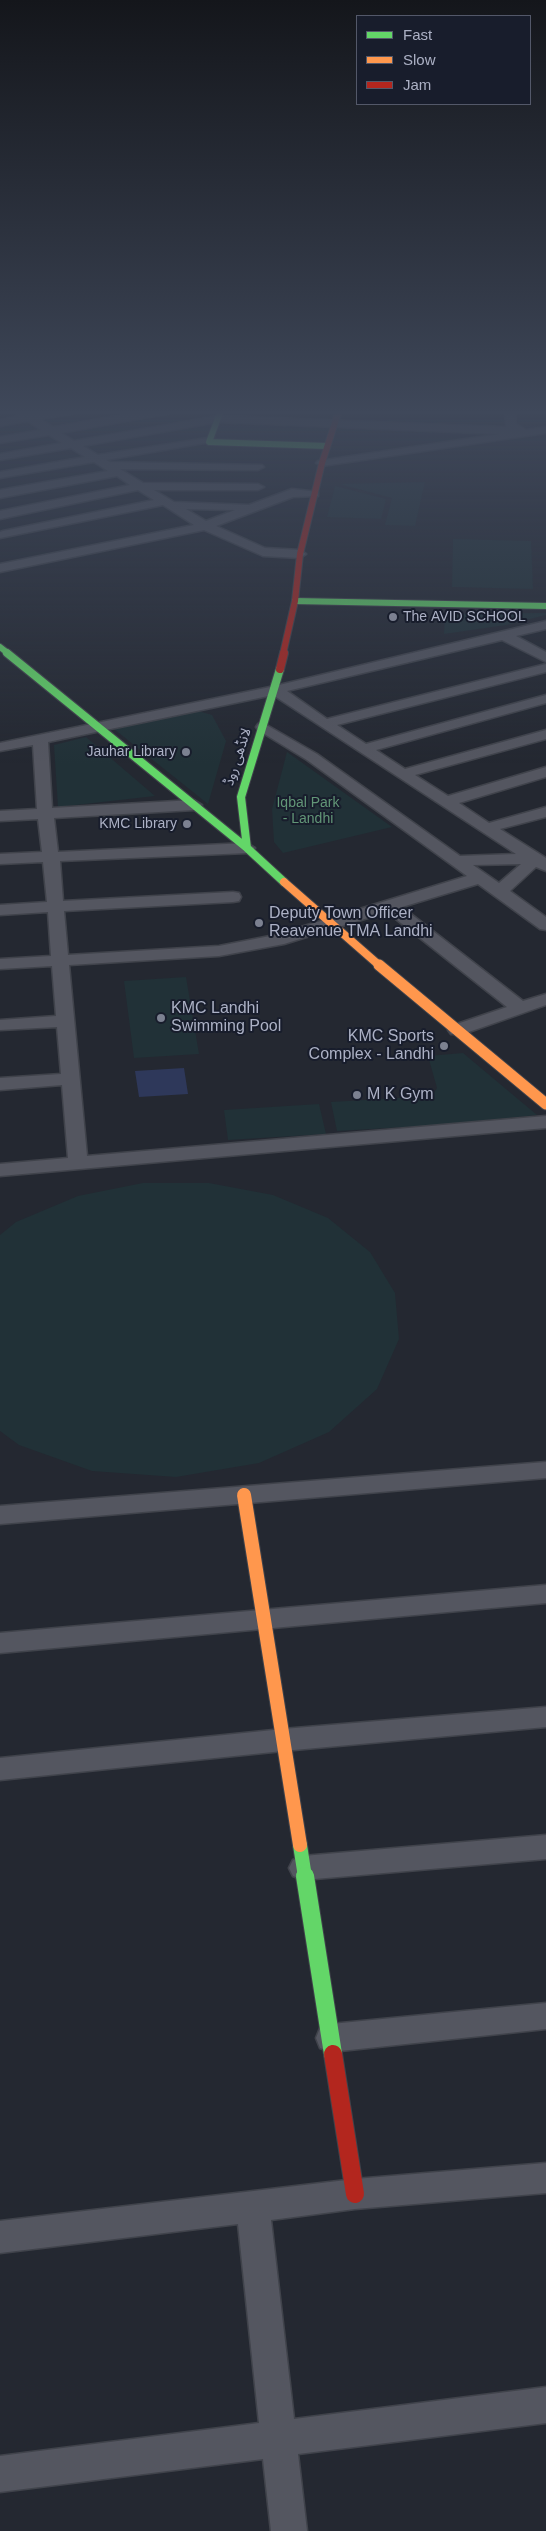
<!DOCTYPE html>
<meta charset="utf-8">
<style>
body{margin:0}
#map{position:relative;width:546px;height:2531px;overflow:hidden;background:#242831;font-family:Helvetica,sans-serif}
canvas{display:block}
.legend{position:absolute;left:356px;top:15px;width:175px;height:90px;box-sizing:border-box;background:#181d2c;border:1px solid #535869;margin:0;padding:6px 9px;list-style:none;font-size:15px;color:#acb1c5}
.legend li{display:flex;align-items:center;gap:10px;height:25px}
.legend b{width:25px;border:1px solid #535869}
</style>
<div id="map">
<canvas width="546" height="2531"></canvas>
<ul class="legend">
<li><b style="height:6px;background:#63d668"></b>Fast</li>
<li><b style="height:6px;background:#ff974d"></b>Slow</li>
<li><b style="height:6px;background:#b3261e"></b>Jam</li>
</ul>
</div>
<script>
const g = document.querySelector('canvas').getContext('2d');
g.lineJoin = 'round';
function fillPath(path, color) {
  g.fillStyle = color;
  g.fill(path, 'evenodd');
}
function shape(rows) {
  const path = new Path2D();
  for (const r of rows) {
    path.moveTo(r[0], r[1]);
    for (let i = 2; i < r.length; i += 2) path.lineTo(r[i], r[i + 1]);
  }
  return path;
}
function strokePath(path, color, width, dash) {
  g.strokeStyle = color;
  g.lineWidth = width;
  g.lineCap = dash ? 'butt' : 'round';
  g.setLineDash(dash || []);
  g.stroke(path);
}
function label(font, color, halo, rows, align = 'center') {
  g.font = font + ' Helvetica,"Noto Sans Arabic",sans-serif';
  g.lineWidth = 4;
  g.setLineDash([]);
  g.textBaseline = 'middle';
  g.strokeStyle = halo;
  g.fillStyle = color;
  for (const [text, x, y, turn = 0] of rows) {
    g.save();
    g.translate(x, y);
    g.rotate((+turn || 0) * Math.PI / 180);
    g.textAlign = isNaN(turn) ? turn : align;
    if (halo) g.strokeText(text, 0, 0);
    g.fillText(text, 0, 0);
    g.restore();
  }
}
const green = shape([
 [425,482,415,526,385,525,392,498,339,484],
 [335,486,386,499,381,519,327,517],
 [453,539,531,541,533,589,452,587],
 [546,613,546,615,506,625,444,634,445,614],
 [198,711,212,715,226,741,208,804,114,729],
 [86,737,155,796,58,807,54,745],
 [287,752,392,827,283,853,274,842,272,809],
 [186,977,199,1054,134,1058,124,981],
 [463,1053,537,1115,441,1125,337,1131,331,1102,432,1096,437,1088,428,1056],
 [319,1104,326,1134,228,1140,224,1110],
 [143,1183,209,1183,273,1195,328,1218,370,1252,395,1293,399,1339,377,1389,329,1432,259,1463,176,1477,92,1471,19,1445,0,1431,0,1235,16,1222,78,1196]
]);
const water = shape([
 [184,1068,188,1094,139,1097,135,1071]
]);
const street = shape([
 [12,410,25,410,32,414,57,410,81,410,76,413,40,419,53,427,153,410,176,410,171,413,61,433,74,441,218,416,506,427,505,410,515,410,516,424,526,430,546,427,546,433,322,466,316,463,318,461,500,434,218,422,83,446,98,455,214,437,214,441,210,442,106,460,110,462,262,465,264,467,258,470,120,469,143,483,258,484,264,487,258,490,154,490,174,502,249,505,292,489,318,492,318,496,293,497,216,526,265,548,300,550,306,554,300,558,263,556,204,530,0,572,0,564,194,525,163,505,0,538,0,532,3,531,154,500,138,490,0,519,0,511,130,485,117,476,0,498,0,490,108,471,94,462,0,478,0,472,85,457,71,448,0,460,0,454,62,443,49,435,0,443,0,437,41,430,28,421,0,426,0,420,20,416,12,410],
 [186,509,235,510,206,521,186,509],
 [546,621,546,629,516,636,546,652,546,662,502,640,287,691,327,719,546,664,546,672,337,725,366,744,546,695,546,703,376,750,405,769,546,730,546,739,415,775,448,796,546,767,546,777,459,803,489,823,546,807,546,817,500,829,546,858,546,871,536,867,510,891,546,917,546,930,540,929,478,884,402,907,523,1001,546,994,546,1005,463,1034,451,1034,448,1030,451,1026,507,1007,387,912,284,944,219,956,69,965,87,1156,546,1116,546,1128,0,1176,0,1164,68,1158,62,1085,0,1090,0,1078,61,1074,57,1027,0,1030,0,1020,56,1016,52,966,0,969,0,959,51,956,48,912,0,915,0,905,47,902,43,862,0,864,0,854,42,852,38,819,0,821,0,811,37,809,33,745,0,751,0,743,275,686,546,621],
 [273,695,516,854,460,856,317,754,263,723,258,724,256,727,258,730,307,760,467,876,275,935,219,946,68,955,64,911,233,902,239,901,241,897,239,893,233,892,63,901,60,861,247,853,255,848,247,843,58,852,54,818,194,810,202,805,194,800,52,808,48,742,273,695],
 [521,864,499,883,473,865,521,864],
 [546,1462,546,1478,0,1524,0,1506,546,1462],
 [546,1585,546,1603,0,1653,0,1633,546,1585],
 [546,1707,546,1727,283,1751,0,1780,0,1758,283,1729,546,1707],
 [546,1835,546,1859,303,1880,293,1876,289,1868,293,1860,303,1856,546,1835],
 [546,2003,546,2029,331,2052,320,2048,316,2038,320,2028,331,2024,546,2003],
 [546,2163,546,2193,355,2209,271,2220,294,2419,546,2387,546,2423,298,2454,307,2531,271,2531,263,2459,0,2492,0,2456,259,2423,238,2224,0,2253,0,2221,355,2179,546,2163]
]);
const fastFar3 = shape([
 [221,410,209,442,327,446],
 [295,601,546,606],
 [0,647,9,654]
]);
const fastFar2 = shape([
 [7,653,247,848],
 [280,669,241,797,247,848,284,882]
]);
const fastFar1 = shape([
 [300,1845,305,1877]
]);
const fast = shape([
 [305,1876,333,2054]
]);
const slowFar2 = shape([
 [284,882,380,966]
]);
const slowFar1 = shape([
 [379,965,546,1104]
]);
const slow = shape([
 [244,1495,300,1845]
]);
const jamFar2 = shape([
 [283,654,295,601,300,554,322,463,339,410]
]);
const jamFar1 = shape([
 [280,669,284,653]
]);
const jam = shape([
 [333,2054,355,2194]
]);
const markers = [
 [393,617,5,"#7c8191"],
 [186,752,5,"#7c8191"],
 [187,824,5,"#7c8191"],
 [259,923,5,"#7c8191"],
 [161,1018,5,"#7c8191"],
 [444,1046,5,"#7c8191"],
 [357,1095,5,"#7c8191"]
];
const farPoinames = [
 ["The AVID SCHOOL",403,617,"left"],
 ["Jauhar Library",176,752],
 ["KMC Library",177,824]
];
const farStreetnames = [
 ["لانڈھی روڈ",238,757,-72]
];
const farParknames = [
 ["Iqbal Park",308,803],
 ["- Landhi",308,819]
];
const poiNames = [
 ["Deputy Town Officer",269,914],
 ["Reavenue TMA Landhi",269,932],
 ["KMC Landhi",171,1009],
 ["Swimming Pool",171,1027],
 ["KMC Sports",434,1037,"right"],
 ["Complex - Landhi",434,1055,"right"],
 ["M K Gym",367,1095]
];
fillPath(green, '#213137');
fillPath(water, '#2e385a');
strokePath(street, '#40434b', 3);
strokePath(fastFar3, '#40434b', 8);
strokePath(fastFar2, '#40434b', 10);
strokePath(fastFar1, '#40434b', 16);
strokePath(fast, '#40434b', 20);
strokePath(slowFar2, '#40434b', 10);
strokePath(slowFar1, '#40434b', 13);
strokePath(slow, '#40434b', 16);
strokePath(jamFar2, '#40434b', 8);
strokePath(jamFar1, '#40434b', 10);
strokePath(jam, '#40434b', 20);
fillPath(street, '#545660');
strokePath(fastFar3, '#63d668', 6);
strokePath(fastFar2, '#63d668', 8);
strokePath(fastFar1, '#63d668', 14);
strokePath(fast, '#63d668', 18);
strokePath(slowFar2, '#ff974d', 8);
strokePath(slowFar1, '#ff974d', 11);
strokePath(slow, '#ff974d', 14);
strokePath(jamFar2, '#b3261e', 6);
strokePath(jamFar1, '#b3261e', 8);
strokePath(jam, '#b3261e', 18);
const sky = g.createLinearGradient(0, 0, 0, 764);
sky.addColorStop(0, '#14161b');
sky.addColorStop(0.54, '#3f485a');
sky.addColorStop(1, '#3f485a00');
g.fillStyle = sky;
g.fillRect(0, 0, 546, 764);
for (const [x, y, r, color] of markers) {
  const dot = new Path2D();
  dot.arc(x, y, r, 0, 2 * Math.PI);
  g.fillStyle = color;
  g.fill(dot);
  strokePath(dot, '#181d2c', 2);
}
label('14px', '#acb1c5', '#181d2c', farPoinames, 'right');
label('14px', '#acb1c5', '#181d2c', farStreetnames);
label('14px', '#629677', '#181d2c', farParknames);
label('16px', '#acb1c5', '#181d2c', poiNames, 'left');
</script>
